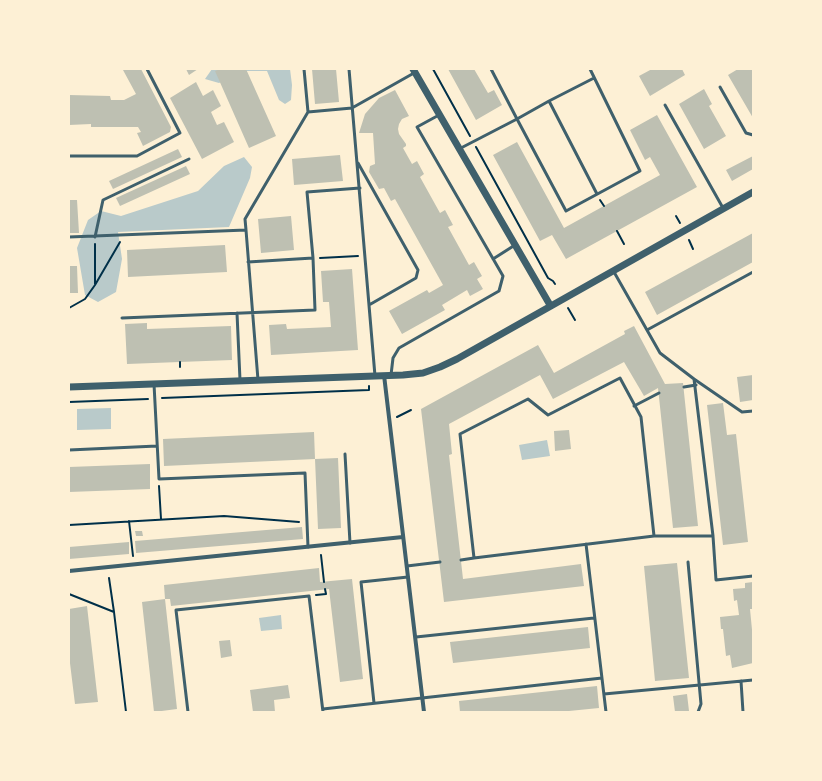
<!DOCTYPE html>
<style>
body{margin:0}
#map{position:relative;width:822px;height:781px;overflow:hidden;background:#fdf0d5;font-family:"PT Sans Narrow",sans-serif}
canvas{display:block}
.frame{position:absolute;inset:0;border:70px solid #fdf0d5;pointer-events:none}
</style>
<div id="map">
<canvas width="822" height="781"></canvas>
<div class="frame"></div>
</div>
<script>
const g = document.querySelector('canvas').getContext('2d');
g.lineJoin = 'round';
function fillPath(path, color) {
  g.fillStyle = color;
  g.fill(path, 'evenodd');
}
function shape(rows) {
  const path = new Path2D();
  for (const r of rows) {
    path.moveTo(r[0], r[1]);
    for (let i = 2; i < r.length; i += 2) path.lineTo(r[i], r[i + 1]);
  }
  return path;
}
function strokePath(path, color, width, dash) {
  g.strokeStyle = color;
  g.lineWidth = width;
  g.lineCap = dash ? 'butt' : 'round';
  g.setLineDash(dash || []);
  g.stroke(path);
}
const green = shape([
 [212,69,290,69,292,85,291,100,285,104,279,100,267,71,247,71,219,83,205,79],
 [244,157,252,167,250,178,229,227,118,232,122,259,116,292,98,302,85,295,77,248,88,220,101,211,121,216,198,191,224,166],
 [111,408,111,429,77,430,77,409],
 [547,440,550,456,522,460,519,445],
 [281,615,282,629,261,631,259,618]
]);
const building = shape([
 [125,69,141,69,171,127,170,132,143,146,137,133,141,132,138,127,91,127,91,124,69,125,69,95,110,96,111,100,124,100,136,94,123,70],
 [186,69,198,69,189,75],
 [220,69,246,69,276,136,249,148,215,71],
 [312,69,336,69,339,102,315,104],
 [448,69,474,69,488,93,494,90,502,105,476,120],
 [652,69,682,69,685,75,650,96,639,76],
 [738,69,753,69,753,118,728,75],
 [196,82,203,96,213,90,221,106,211,112,217,125,224,122,234,142,202,159,170,98],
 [704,89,712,104,709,106,726,136,704,149,679,104],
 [395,90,409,116,402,119,399,124,398,129,399,134,406,144,406,146,403,148,412,164,417,161,424,174,420,177,440,213,445,210,453,225,448,227,469,265,474,262,482,276,477,279,483,289,470,296,467,290,442,305,445,310,402,334,389,311,427,290,429,293,443,285,395,199,391,201,384,188,379,189,369,172,370,166,375,164,373,133,359,133,365,114,379,98],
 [657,115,697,187,566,259,552,235,540,241,493,155,517,142,564,228,660,175,650,157,645,160,630,130],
 [178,149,182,157,113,189,109,181],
 [340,155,343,181,294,185,292,159],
 [753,156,753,169,732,181,726,170],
 [186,166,190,174,120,206,116,198],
 [69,200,77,200,79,233,69,233],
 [291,216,294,250,261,253,258,219],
 [753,233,753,262,657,315,645,292],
 [225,245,227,272,128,277,127,250],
 [69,266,77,266,78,293,69,293],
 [352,269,358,350,271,355,269,325,286,324,287,329,331,327,329,302,323,302,321,271],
 [147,323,147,329,231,326,232,360,127,364,125,324],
 [634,326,665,384,683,383,698,526,673,528,658,388,644,396,624,362,553,399,540,375,449,424,452,454,449,455,463,579,581,564,584,586,444,602,421,409,538,345,554,373,625,334,624,331],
 [753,375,753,400,740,402,737,377],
 [723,403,727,435,736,434,748,542,723,545,707,405],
 [569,430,571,449,555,451,554,431],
 [314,432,315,459,164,466,163,439],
 [338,458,341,528,318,529,315,459],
 [150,464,150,489,69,492,69,467],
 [302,527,303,539,136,553,135,541],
 [135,531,142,531,143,536,136,536],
 [129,542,129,554,69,559,69,547],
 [677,563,689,678,655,681,644,566],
 [319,568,320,582,352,579,363,679,340,682,329,589,171,606,170,599,165,599,164,585],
 [753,582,753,609,750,609,753,640,753,663,732,668,730,655,726,656,723,629,721,629,720,617,739,615,737,600,734,601,733,589,745,588,745,583],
 [165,599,177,709,154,712,142,602],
 [87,606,98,702,75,704,69,655,69,609],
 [588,627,590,648,453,663,450,642],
 [230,640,232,656,221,658,219,641],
 [288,685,290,698,274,700,275,712,253,712,250,690],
 [597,686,599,708,559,712,460,712,459,701],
 [687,694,689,711,675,712,673,696]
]);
const path = shape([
 [433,69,470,136],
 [476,147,548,278,553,281,555,284],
 [600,200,604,206],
 [676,216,680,223],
 [617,231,624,244],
 [689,240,693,249],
 [320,258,358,256],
 [95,284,95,244],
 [69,308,85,299,95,285,120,242],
 [568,308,575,320],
 [180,362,180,367],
 [162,398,369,390,369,386],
 [69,402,148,399],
 [397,417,411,410],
 [159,486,161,519],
 [129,521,133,556],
 [69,525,224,516,299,522],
 [321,555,324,582],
 [109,578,114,612],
 [69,594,114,612,126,712],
 [316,595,326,594,325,589]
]);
const service = shape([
 [349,69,375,376],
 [491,69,517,119,549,101,597,194],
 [720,87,746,133,753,135],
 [549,101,594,78],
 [665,105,723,208],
 [308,112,352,108,414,73],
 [459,149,517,119,566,211,640,171,590,69],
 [69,156,137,156,180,133,147,69],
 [358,163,418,270,416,278,369,305],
 [246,230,245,219,308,112,304,69],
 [69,237,246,230,258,380],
 [95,237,103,200,189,159],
 [313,258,307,192,360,188],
 [493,259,515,245],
 [614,272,660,353,694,379,713,536,716,580,753,576],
 [237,313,240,380],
 [122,318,315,310,313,258,248,262],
 [647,330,753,272],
 [391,375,393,358,399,348,499,291,503,276,417,127,439,115],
 [694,379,742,412,753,411],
 [154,384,159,479,305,473,308,547],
 [684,387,696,385],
 [634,406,659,393],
 [69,450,157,446],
 [345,454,350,543],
 [654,536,713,536],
 [586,544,606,712],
 [461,560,474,558,654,536,641,417,620,378,548,415,528,399,460,434,474,558],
 [688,562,701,704,698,712],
 [407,566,440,562],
 [416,637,594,618],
 [741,681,743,712],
 [604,694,753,680],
 [374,703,361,582,408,577],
 [323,709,602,678],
 [188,712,176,610,309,596,323,712]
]);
const minor = shape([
 [384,375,424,712],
 [69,571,403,537]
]);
const tertiary = shape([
 [413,69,550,305],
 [69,387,403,375,423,373,440,367,457,359,753,192]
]);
fillPath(green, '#b9caca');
fillPath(building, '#bec0b2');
strokePath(path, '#003049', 2);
strokePath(service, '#3f606c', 3);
strokePath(minor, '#3f606c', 4);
strokePath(tertiary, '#3f606c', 7);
</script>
